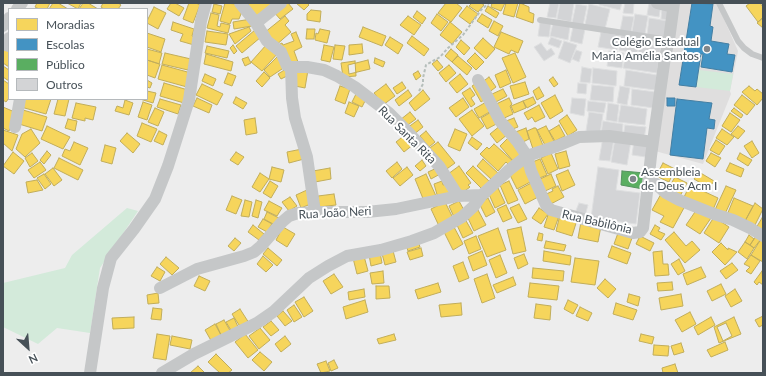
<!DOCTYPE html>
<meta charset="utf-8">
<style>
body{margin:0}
#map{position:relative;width:766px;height:376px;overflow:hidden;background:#ededed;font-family:Lato,sans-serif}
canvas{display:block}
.frame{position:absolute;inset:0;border:4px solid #465057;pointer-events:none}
.legend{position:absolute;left:8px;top:8px;width:140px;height:92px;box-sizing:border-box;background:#fff;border:1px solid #b5b9bc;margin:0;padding:5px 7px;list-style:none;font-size:12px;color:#465057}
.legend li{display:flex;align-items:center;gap:8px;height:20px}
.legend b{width:20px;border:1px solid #b5b9bc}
.north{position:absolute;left:8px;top:328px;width:40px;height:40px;-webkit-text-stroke:3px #fff;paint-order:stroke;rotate:154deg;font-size:11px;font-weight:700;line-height:16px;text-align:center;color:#465057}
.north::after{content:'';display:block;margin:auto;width:14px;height:18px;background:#465057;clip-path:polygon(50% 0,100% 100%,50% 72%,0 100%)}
</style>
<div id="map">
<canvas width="766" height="376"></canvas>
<div class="frame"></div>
<ul class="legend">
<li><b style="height:11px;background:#f6d55c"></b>Moradias</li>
<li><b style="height:11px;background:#4393c3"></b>Escolas</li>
<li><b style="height:11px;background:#5aae61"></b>Público</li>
<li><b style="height:11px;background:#d3d4d6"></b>Outros</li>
</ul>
<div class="north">N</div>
</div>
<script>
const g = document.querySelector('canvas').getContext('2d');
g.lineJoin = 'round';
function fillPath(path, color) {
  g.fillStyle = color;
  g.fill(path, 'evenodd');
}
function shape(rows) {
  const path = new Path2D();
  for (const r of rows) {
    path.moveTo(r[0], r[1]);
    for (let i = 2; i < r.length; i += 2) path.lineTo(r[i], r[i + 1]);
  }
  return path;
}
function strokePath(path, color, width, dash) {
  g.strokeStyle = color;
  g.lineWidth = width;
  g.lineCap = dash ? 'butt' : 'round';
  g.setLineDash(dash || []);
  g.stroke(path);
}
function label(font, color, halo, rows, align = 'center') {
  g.font = font + ' Lato,sans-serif';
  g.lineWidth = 4;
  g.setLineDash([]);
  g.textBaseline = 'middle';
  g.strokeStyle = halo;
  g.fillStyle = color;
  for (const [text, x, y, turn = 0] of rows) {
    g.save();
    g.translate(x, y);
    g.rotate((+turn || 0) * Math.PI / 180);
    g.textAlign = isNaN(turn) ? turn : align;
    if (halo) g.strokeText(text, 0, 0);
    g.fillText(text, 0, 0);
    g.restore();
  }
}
const education = shape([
 [678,3,717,3,738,51,730,91,731,94,703,164,655,151]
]);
const green = shape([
 [699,70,733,74,730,91,696,87],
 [127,208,138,211,100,268,90,333,57,328,38,344,3,327,3,283,65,268,72,255]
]);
const homes = shape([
 [37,3,50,3,47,9,39,9,35,7,37,3],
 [53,3,58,3,68,9,49,9,53,3],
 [67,3,81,3,78,9,67,3],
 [83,3,88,3,98,9,79,9,83,3],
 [103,3,118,3,121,5,118,9,104,9,101,7,103,3],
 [171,3,175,3,184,8,179,16,167,9,171,3],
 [189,3,196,3,200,5,193,23,183,19,189,3],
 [225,3,236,4,243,9,239,19,232,19,230,24,220,21,225,3],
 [250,3,272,3,259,19,247,6,250,3],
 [283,3,288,3,293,9,280,19,273,11,283,3],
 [296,3,307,3,309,5,304,10,296,3],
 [446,3,456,3,462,8,451,22,438,13,446,3],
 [472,3,481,3,484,5,478,12,469,6,472,3],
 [492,3,505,3,501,11,491,7,492,3],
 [506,3,518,3,514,17,503,14,506,3],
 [520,3,529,7,529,12,534,14,533,23,516,17,520,3],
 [750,3,760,3,763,7,763,17,758,22,746,6,750,3],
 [214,4,222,6,220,14,212,12,214,4],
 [467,6,478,14,470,24,459,16,467,6],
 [488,6,499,13,496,18,485,11,488,6],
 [154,7,166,13,158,29,147,23,147,21,154,7],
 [311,10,321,11,320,22,307,20,307,14,311,10],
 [417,11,426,18,422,24,413,17,417,11],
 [211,13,219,15,217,26,220,27,221,23,230,25,228,33,207,28,211,13],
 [437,14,448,22,441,31,431,23,437,14],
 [482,14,492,20,488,28,477,21,482,14],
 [285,16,289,21,285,25,291,32,275,46,264,33,285,16],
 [408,16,421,25,414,35,400,25,408,16],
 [763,18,763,28,757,23,763,18],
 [251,19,252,26,234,29,233,22,251,19],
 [494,21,503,26,498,36,489,31,494,21],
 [173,22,194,29,192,36,196,37,194,45,180,41,183,34,171,30,173,22],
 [450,22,462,32,452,44,440,35,450,22],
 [249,27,251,31,235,44,229,34,249,27],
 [363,27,386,36,382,46,359,37,363,27],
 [307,29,315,29,314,39,306,39,307,29],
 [320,29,330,31,327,43,315,40,316,33,318,34,320,29],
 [255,30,261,37,242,53,236,46,255,30],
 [207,31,228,34,226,45,205,42,207,31],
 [296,32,302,47,294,51,298,62,288,63,280,44,282,43,283,45,294,41,291,34,296,32],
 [501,32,523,41,518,53,511,50,509,54,494,47,501,32],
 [147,33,165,39,161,52,147,47,147,33],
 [412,36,429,49,424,56,407,43,412,36],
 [390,37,403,45,398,54,385,45,390,37],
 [483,38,495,49,486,59,474,48,483,38],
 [461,40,470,48,464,55,456,47,461,40],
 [267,44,278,53,262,71,251,62,267,44],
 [362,44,363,53,349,55,349,45,362,44],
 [233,45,237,51,234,54,230,48,233,45],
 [324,45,334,47,330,62,321,60,324,45],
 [335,45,345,46,342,60,333,59,335,45],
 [3,46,9,49,9,67,3,63,3,46],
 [207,46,229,51,227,58,205,53,207,46],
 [147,49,162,53,159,64,147,60,147,49],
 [451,49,458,55,452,62,445,56,451,49],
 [165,53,191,59,188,70,162,64,165,53],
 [475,53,484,62,476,70,467,61,475,53],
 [515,53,526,77,513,83,502,58,515,53],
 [206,54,233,62,231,71,204,64,206,54],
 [278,56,285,67,270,77,264,70,278,56],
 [458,56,472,68,467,75,452,62,458,56],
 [248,57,251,63,245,66,242,59,248,57],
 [375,58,385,62,383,67,374,63,375,58],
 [147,60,160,64,155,78,147,75,147,60],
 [368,60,370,69,349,74,348,65,368,60],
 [437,60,443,67,438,71,432,64,437,60],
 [355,61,356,76,343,77,341,63,355,61],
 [162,65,191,73,187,87,158,79,162,65],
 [449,65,456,73,446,82,439,73,449,65],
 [3,66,9,70,9,81,3,77,3,66],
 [297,68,308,70,305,88,295,86,297,68],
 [286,69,289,75,281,79,278,74,286,69],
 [506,70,511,83,500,88,495,75,506,70],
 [418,71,421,76,416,80,413,74,418,71],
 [264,72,270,78,262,87,256,81,264,72],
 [228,73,236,76,232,86,224,83,228,73],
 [205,74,216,79,213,86,202,81,205,74],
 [460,74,468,84,457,93,449,83,460,74],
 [489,77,496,87,488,93,481,83,489,77],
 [553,77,558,84,554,87,549,80,553,77],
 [3,80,9,84,9,98,6,102,3,100,3,80],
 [147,80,152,83,150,88,147,87,147,80],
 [402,82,406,88,397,94,393,88,402,82],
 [478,82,487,98,481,102,472,86,478,82],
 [525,82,529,94,514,99,510,86,525,82],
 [164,83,188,90,184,103,160,96,164,83],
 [202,84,223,94,217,105,196,95,202,84],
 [386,84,395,96,383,105,374,93,386,84],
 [340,86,350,89,345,104,335,100,340,86],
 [749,86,755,91,757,89,763,94,763,98,757,105,742,92,749,86],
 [539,87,544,96,537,100,533,91,539,87],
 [470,88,475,95,471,98,475,104,471,107,462,93,470,88],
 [503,89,507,96,494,103,490,95,503,89],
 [408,90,412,96,399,106,395,100,408,90],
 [423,90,430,99,415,111,409,103,423,90],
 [147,91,156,93,153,103,140,99,147,99,147,91],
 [357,92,367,97,362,107,352,102,357,92],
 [555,95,563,111,550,119,541,103,555,95],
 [742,95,755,105,747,115,734,105,742,95],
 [236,97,247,103,243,109,233,103,236,97],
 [533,97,536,103,527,108,523,101,533,97],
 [197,98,212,105,209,113,193,106,197,98],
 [463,98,469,107,456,117,449,108,463,98],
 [509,98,512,104,510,106,513,114,500,120,494,105,509,98],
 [23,99,51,99,46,114,21,107,23,99],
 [58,99,69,99,65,116,54,114,58,99],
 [160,99,181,105,178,114,157,107,160,99],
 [125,100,133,103,129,115,115,111,117,106,123,108,125,100],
 [488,101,493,110,479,118,474,109,488,101],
 [523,101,526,108,514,113,511,106,523,101],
 [143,102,152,105,147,120,138,117,143,102],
 [349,102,359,106,354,117,345,113,349,102],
 [76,103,96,107,93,120,85,118,85,121,72,118,76,103],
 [539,105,545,117,535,122,532,117,528,120,524,113,539,105],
 [3,107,17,113,9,131,3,128,3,107],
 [155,108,164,112,158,126,148,122,155,108],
 [734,108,743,115,741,118,731,111,734,108],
 [23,110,47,117,42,131,19,124,23,110],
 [472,110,484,126,472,136,459,119,472,110],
 [493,111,500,122,487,129,481,118,493,111],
 [410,112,416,119,405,127,400,120,410,112],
 [730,113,740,120,731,132,722,126,730,113],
 [567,115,577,130,568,136,559,121,567,115],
 [255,118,257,133,246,135,244,120,255,118],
 [514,118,518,127,510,130,506,121,514,118],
 [68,119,77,121,75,131,65,128,68,119],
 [418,120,423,127,413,135,407,128,418,120],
 [142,123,157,129,151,142,137,136,142,123],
 [501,125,508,134,497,143,490,134,501,125],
 [559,125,565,136,555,141,549,131,559,125],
 [47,126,70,137,63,149,41,139,47,126],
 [546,126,555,143,546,147,537,130,546,126],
 [738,126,745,131,738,139,731,134,738,126],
 [526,128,529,139,521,143,513,133,526,128],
 [534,128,536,128,544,148,534,152,527,131,534,128],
 [31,129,40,143,25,157,16,149,22,134,31,129],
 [455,129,467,134,460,151,448,146,455,129],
 [722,129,734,137,727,145,716,138,722,129],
 [3,130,18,135,12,151,3,143,3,130],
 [159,131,167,135,163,145,154,141,159,131],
 [426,131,435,142,429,147,420,136,426,131],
 [127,133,140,144,133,153,120,141,127,133],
 [406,134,414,144,404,152,396,142,406,134],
 [472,137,482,144,477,150,468,143,472,137],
 [509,137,524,153,514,162,500,146,509,137],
 [716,140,725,146,719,155,710,150,716,140],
 [752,141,759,153,752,158,744,146,752,141],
 [74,142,88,148,80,165,62,156,65,149,70,151,74,142],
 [438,142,455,163,444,171,427,150,438,142],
 [494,144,514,162,510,166,506,162,498,171,480,154,487,147,489,149,494,144],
 [105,145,116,148,112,164,101,161,105,145],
 [302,149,304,159,289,163,287,152,302,149],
 [47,151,51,155,44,164,40,160,47,151],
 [566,151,570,166,559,169,555,154,566,151],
 [13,152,24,161,14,174,3,166,13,152],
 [236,152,244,157,238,165,230,160,236,152],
 [32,153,38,161,30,167,25,158,32,153],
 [551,153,558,169,548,174,541,158,551,153],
 [711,153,721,158,715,167,706,161,711,153],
 [740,153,752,160,748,166,737,159,740,153],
 [59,158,83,170,78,180,54,168,59,158],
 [483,159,499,174,492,180,477,166,483,159],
 [540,159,547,175,537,179,530,163,540,159],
 [422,160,426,166,420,171,415,166,422,160],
 [40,162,46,170,34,178,28,170,40,162],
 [397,162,402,169,392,178,386,171,397,162],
 [663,163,675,169,669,182,656,176,663,163],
 [730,163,744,169,741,177,726,171,730,163],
 [526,164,534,180,517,189,509,173,526,164],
 [459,166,471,183,468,185,470,187,462,193,448,174,459,166],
 [473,166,490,182,484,191,466,173,473,166],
 [272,167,284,170,281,182,269,179,272,167],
 [407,167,413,175,400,186,393,178,407,167],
 [439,167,442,173,431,179,428,172,439,167],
 [53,168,62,180,54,186,45,174,53,168],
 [330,168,331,179,315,182,313,171,330,168],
 [568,170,575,185,562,191,556,175,568,170],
 [699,172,714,181,709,188,694,179,699,172],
 [260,173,269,179,260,192,252,187,260,173],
 [44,174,51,184,45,189,37,178,44,174],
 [426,174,436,196,424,201,415,179,426,174],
 [551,174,556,186,543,192,538,180,551,174],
 [675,177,687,183,679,198,667,191,675,177],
 [37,180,43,190,28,193,26,182,37,180],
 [270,181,278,186,271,198,263,193,270,181],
 [442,181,443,185,450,183,453,194,438,198,434,184,442,181],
 [509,181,518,200,508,204,500,185,509,181],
 [533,182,540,196,525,204,518,190,533,182],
 [690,185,718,198,712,212,683,199,690,185],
 [558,186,564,197,549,205,544,195,553,191,552,189,558,186],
 [726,186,736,190,724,216,714,212,726,186],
 [498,188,505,203,495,208,488,192,498,188],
 [307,190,313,203,301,208,296,195,307,190],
 [334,194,336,205,319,207,318,196,334,194],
 [661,194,685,206,673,228,660,222,664,216,652,210,661,194],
 [232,196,242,200,236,214,226,210,232,196],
 [290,197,297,206,289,211,282,202,290,197],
 [488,198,495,212,486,217,479,203,488,198],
 [734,198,753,206,744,223,727,215,734,198],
 [245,200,252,202,249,217,241,216,245,200],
 [256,200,262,202,258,218,252,216,256,200],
 [269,201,282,208,277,216,264,210,269,201],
 [459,201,465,212,454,217,449,206,459,201],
 [445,202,453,218,439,226,431,209,445,202],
 [755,203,763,209,753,229,744,223,755,203],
 [519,204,527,219,518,223,510,208,519,204],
 [506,205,512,218,503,222,497,209,506,205],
 [539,208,548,214,541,224,532,218,539,208],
 [697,209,711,218,700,234,686,225,697,209],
 [478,210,486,225,474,231,467,216,478,210],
 [267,212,279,218,275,225,264,219,267,212],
 [549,212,559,216,554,230,544,227,549,212],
 [560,215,577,220,572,236,556,231,560,215],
 [714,217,729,227,719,243,704,233,714,217],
 [762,218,763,219,763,229,756,228,762,218],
 [263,219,272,224,267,232,258,227,263,219],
 [465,219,473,233,463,238,456,223,465,219],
 [581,222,601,226,598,242,578,238,581,222],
 [253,225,264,234,259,240,248,232,253,225],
 [655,225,660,228,658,231,665,234,661,240,650,234,655,225],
 [283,227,295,234,287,247,276,240,283,227],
 [454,227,463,244,453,250,444,232,454,227],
 [521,227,526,251,513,254,507,230,521,227],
 [498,228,506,250,487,257,478,236,498,228],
 [674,232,686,246,692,241,700,250,685,263,665,240,674,232],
 [539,233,543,234,542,241,537,240,539,233],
 [618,233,632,238,628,249,614,244,618,233],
 [416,235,420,247,408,251,404,239,416,235],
 [749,235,754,239,750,245,745,242,749,235],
 [476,236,481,249,469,254,464,241,476,236],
 [640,236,654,243,650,251,636,244,640,236],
 [756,236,761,239,754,248,750,245,756,236],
 [235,238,241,243,234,251,228,246,235,238],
 [761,239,763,240,763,262,751,255,761,239],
 [546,241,566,245,564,251,544,248,546,241],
 [745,242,754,248,747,259,738,252,745,242],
 [721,243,728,250,728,248,737,252,725,265,712,252,721,243],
 [612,246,631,253,627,264,608,257,612,246],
 [379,247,382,263,371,266,368,249,379,247],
 [392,247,396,262,385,265,381,250,392,247],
 [268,248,282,260,277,266,263,254,268,248],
 [421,248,423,256,410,260,407,252,421,248],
 [482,251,487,265,473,271,468,257,482,251],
 [544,251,571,256,570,265,543,261,544,251],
 [662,251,663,264,668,264,669,275,655,276,653,252,662,251],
 [524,254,528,264,518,269,514,258,524,254],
 [500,255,507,273,496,278,489,260,500,255],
 [751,255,760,261,751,274,746,271,750,267,744,264,751,255],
 [263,256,273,265,266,272,257,264,263,256],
 [364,256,368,271,357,274,353,258,364,256],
 [166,257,179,268,172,275,160,264,166,257],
 [575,258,599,261,595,285,571,282,575,258],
 [679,259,685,271,678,275,671,264,679,259],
 [463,262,469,278,459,282,453,266,463,262],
 [732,263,738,270,726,279,720,271,732,263],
 [157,267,165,272,160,281,151,276,157,267],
 [701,267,706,277,687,285,683,274,701,267],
 [533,268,564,271,563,281,532,278,533,268],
 [383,271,384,283,372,284,370,273,383,271],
 [762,271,763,285,759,282,757,285,754,282,762,271],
 [334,274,343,287,331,294,323,281,334,274],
 [487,274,495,298,482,303,474,279,487,274],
 [199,276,210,281,205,291,194,286,199,276],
 [513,277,516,285,497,293,493,285,513,277],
 [605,279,616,289,608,298,597,288,605,279],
 [672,282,673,290,658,291,657,283,672,282],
 [438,283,441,292,418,299,415,290,438,283],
 [530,283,559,286,557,300,528,297,530,283],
 [721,284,726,294,712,301,707,291,721,284],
 [376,286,389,286,390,298,376,299,376,286],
 [364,289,365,297,349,300,348,292,364,289],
 [735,289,742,301,731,307,725,296,735,289],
 [158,293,159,303,148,304,147,295,158,293],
 [629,294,640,297,638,306,627,302,629,294],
 [681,294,683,306,661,310,659,298,681,294],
 [304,297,313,311,304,317,295,302,304,297],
 [365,300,368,312,346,319,343,307,365,300],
 [568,300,578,305,573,314,564,309,568,300],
 [461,303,462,315,441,317,439,305,461,303],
 [616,303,637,310,633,320,613,314,616,303],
 [536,304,551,306,550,320,534,318,536,304],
 [294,305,302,317,294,322,287,310,294,305],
 [580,307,592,313,588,321,576,316,580,307],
 [153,308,162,309,161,320,151,319,153,308],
 [240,309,249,323,241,328,232,314,240,309],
 [283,311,292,321,285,326,277,316,283,311],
 [690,312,696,324,682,332,675,320,690,312],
 [763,316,763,325,759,327,755,320,763,316],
 [134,317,134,328,113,329,112,318,134,317],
 [711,317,715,325,698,335,694,327,711,317],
 [734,317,741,334,719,343,714,327,734,317],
 [234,318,239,329,232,332,226,322,234,318],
 [224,320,232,334,223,339,216,324,224,320],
 [271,321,279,330,271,336,263,327,271,321],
 [726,323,732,336,723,341,717,327,726,323],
 [215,324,223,339,213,344,205,330,215,324],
 [260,328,270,340,259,349,249,336,260,328],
 [157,334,170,336,166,360,153,358,157,334],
 [245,334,258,350,248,358,235,342,245,334],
 [394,334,396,340,379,344,377,339,394,334],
 [641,334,654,337,652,344,639,341,641,334],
 [172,336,192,340,190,349,170,345,172,336],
 [285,336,291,344,281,352,275,344,285,336],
 [725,342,728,350,711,357,707,350,725,342],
 [681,343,684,352,674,355,671,346,681,343],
 [654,345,669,346,668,356,653,355,654,345],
 [260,352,272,362,264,371,252,360,260,352],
 [216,354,232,370,228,373,220,373,208,362,216,354],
 [334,360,338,368,331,371,328,363,334,360],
 [326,361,330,371,321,373,317,364,326,361],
 [675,364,678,373,663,373,662,368,675,364],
 [198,366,205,373,190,373,198,366]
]);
const schools = shape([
 [692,3,713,4,710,26,713,27,711,41,729,44,727,54,735,55,732,72,701,67,703,54,701,54,696,87,679,85,692,3],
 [667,98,675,98,675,106,667,106,667,98],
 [677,99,712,103,709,119,715,120,714,129,707,128,703,159,670,155,677,99]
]);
const public = shape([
 [622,171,645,173,643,189,621,185,622,171]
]);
const building = shape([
 [550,3,559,3,556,18,547,17,550,3],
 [560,3,574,3,571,22,557,19,560,3],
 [599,3,622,3,620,10,599,5,599,3],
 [625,3,634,3,633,14,623,13,625,3],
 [649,3,661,5,659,17,647,15,649,3],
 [576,4,587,6,583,26,572,23,576,4],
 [589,4,610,9,605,29,585,25,589,4],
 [662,8,672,9,670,20,661,19,662,8],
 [635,14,648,16,645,34,632,32,635,14],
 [623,16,634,17,631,32,620,31,623,16],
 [649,18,668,21,666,38,647,35,649,18],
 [540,22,551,23,549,37,538,36,540,22],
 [553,23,570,26,568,40,550,36,553,23],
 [573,27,585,29,582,44,570,41,573,27],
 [601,32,620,35,617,50,598,47,601,32],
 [621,35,640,38,637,53,619,50,621,35],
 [551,37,562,41,559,48,548,44,551,37],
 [642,37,662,40,659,57,638,53,642,37],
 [564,41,577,45,570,63,558,58,564,41],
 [541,43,547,51,551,48,555,54,544,61,534,47,541,43],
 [576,50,582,52,579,62,572,59,576,50],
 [609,51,624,53,622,68,607,66,609,51],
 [626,53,659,58,657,73,623,68,626,53],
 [582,67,592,69,590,83,580,82,582,67],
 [593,68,617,71,616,86,592,83,593,68],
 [626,70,657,75,655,90,624,86,626,70],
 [578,83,587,84,586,94,577,93,578,83],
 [592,85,614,87,613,102,590,100,592,85],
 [620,86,630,88,627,105,617,103,620,86],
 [632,89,656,92,654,108,631,105,632,89],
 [572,98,586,99,584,116,570,113,572,98],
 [588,101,606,103,604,113,587,111,588,101],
 [608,103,619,105,617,122,606,120,608,103],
 [621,105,647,109,645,125,618,122,621,105],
 [589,112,603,114,600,134,586,131,589,112],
 [603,121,623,124,622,137,601,134,603,121],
 [625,125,646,127,644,139,623,137,625,125],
 [603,137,614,139,610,161,599,160,603,137],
 [615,139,631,141,627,165,611,162,615,139],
 [634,141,648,143,646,157,632,155,634,141],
 [598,167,619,170,616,190,640,193,636,224,591,218,598,167],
 [579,203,588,205,585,216,575,213,579,203]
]);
const path = shape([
 [419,91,423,84,423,78,426,65,440,57,448,48,463,35,481,10,489,3]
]);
const service = shape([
 [719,3,738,41,744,48,752,54,763,58],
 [540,20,669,40]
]);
const minor = shape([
 [240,3,256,23,267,41,281,52,287,66,291,67,307,67,324,70,337,76,355,87,389,113,408,132,439,166,458,196,482,195],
 [657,3,673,7],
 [17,9,22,3],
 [256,23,281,3],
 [3,26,9,18],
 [9,38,6,45,9,46],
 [291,67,292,98,295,118,307,157,315,212],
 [478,80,485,92,500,121,517,141,527,156,531,171,546,205,551,210,633,233,640,232,643,228,651,156,665,57,669,40,674,3],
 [15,127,20,99],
 [649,178,666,193,679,200,714,214,733,220,750,228,763,236],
 [160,288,197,269,244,256,254,252,261,246,282,222,289,216,298,213,315,212,367,212,396,209,458,196],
 [90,373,103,288,111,258,134,229,155,199,168,166,189,100,201,21,206,3],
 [162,373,194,354,257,323,273,312,309,278,328,266,347,256,381,250,412,241,434,233,462,217,474,206,482,195,509,170,527,156,557,146,579,137,609,136,653,142]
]);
const markers = [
 [707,49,4,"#80878c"],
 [633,179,4,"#80878c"]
];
const poiNames = [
 ["Colégio Estadual",699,42],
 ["Maria Amélia Santos",699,56],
 ["Assembleia",641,172,"left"],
 ["de Deus Acm I",641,186,"left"]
];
const streetNames = [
 ["Rua Santa Rita",407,135,45],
 ["Rua João Neri",335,213,-3],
 ["Rua Babilônia",597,222,13]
];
fillPath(education, '#dfdede');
fillPath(green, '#d3eada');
fillPath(homes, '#f6d55c');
strokePath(homes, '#c1ad5a', 1);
fillPath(schools, '#4393c3');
strokePath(schools, '#447fa3', 1);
fillPath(public, '#5aae61');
strokePath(public, '#54925e', 1);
fillPath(building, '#d3d4d6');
strokePath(building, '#dedfe0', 1);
strokePath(path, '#b5bebb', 2, [3, 2]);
strokePath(service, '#c5c7c8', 6);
strokePath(minor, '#c5c7c8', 12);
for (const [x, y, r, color] of markers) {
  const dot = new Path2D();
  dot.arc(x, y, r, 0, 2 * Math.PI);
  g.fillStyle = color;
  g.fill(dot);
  strokePath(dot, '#fff', 1.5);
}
label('12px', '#465057', '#fff', poiNames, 'right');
label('12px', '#465057', '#fff', streetNames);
</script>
